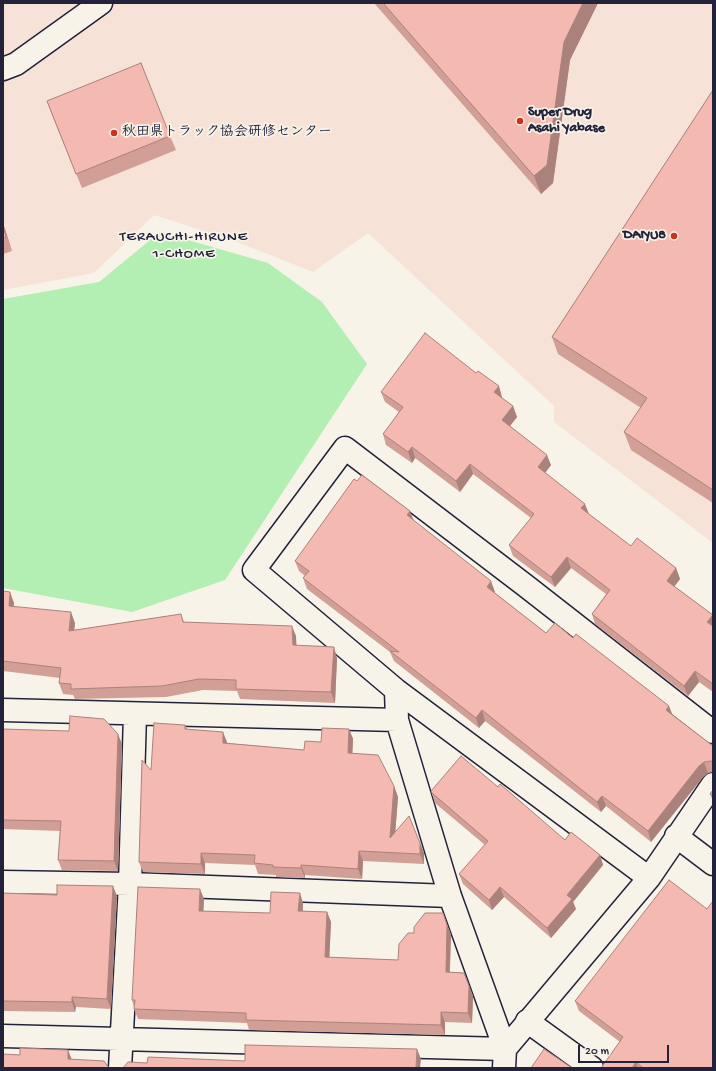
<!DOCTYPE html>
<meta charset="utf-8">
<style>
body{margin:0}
#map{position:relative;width:716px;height:1071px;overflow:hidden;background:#f7f3e8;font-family:"Gochi Hand",sans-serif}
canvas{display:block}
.frame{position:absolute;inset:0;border:4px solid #22223b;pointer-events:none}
.scale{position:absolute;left:578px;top:1045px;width:91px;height:18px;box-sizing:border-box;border:2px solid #22223b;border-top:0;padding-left:5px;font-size:12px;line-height:14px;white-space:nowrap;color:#22223b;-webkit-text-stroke:3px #f7f3e8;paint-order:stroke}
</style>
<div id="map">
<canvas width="716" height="1071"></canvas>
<div class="frame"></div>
<div class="scale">20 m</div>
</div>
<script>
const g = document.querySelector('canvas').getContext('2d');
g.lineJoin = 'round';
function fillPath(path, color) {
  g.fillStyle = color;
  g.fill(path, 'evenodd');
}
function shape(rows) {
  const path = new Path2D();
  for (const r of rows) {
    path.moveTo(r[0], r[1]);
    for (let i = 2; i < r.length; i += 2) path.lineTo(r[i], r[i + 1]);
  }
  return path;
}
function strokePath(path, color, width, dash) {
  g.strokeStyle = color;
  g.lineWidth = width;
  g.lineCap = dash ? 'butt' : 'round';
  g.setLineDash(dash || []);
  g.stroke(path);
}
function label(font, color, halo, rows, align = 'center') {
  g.font = font + ' "Gochi Hand","Klee One",sans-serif';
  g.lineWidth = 3.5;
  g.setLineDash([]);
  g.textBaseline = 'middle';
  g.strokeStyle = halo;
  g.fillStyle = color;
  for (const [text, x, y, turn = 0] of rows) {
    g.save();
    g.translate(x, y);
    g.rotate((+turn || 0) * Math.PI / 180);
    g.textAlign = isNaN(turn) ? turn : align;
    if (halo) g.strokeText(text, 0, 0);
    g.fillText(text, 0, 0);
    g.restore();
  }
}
const built = shape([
 [3,3,713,3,713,543,554,422,554,406,368,233,313,272,232,240,154,215,94,273,3,290]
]);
const green = shape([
 [160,232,268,263,322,302,367,364,225,580,132,612,3,588,3,299,99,282]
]);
const minor = shape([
 [3,69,16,64,101,3],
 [396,690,397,720,450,896,505,1049,504,1068],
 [3,710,397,720],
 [676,836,713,864],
 [649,878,396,690,254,570,345,448,526,586,713,732],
 [3,882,130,884,450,896],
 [527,1021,592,1068],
 [3,1036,505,1049],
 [505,1049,649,878,713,784],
 [120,1068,130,884,135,714]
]);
const wall = shape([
 [374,3,598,3,570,60,553,183,541,194],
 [713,90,713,503,631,450,624,432,641,408,558,354,552,337],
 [47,101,170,136,176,150,82,188,52,115],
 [3,223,12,251,3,254],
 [381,392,502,397,502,398,513,406,517,417,510,426,551,465,545,473,589,514,631,546,676,568,680,579,674,586,713,615,713,692,699,682,688,696,595,624,592,614,606,594,571,568,555,587,513,556,509,545,531,518,473,474,460,492,415,458,412,463,386,445,383,434,399,412,385,402],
 [413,520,495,592,494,592,546,633,573,638,713,746,713,772,708,773,703,777,651,842,606,806,601,812,485,721,479,728,394,661,390,652,307,589,303,578,305,576,299,571,295,561],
 [3,591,14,603,14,606,75,623,74,630,181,614,184,622,296,636,296,645,337,658,335,703,240,699,237,691,203,690,166,697,75,699,73,695,63,694,59,683,60,678,3,671],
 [185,725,187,729,227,743,304,750,349,729,353,739,352,754,394,786,398,797,395,833,420,843,424,853,424,864,363,861,362,879,305,875,305,878,276,877,276,875,258,874,255,865,205,863,205,874,143,872,139,862,151,770],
 [3,729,122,744,118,871,62,870,58,860,60,831,3,829],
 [498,787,565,840,600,855,603,865,573,902,576,909,551,938,504,897,492,910,463,884,459,874,485,845,435,803,431,791],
 [713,790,713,801,710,794],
 [3,890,4,893,117,896,111,1009,76,1007,75,1012,3,1011],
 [204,899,203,911,270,913,303,903,303,911,327,912,331,922,329,957,398,960,414,933,443,913,451,935,450,972,464,973,473,996,472,1023,445,1022,445,1035,249,1030,247,1023,138,1019,134,1009,134,1007,132,1000],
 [707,909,713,1068,601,1068,620,1042,579,1011,575,1001]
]);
const shadedWall = shape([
 [583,3,598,3,570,60,553,183,541,194,534,176,564,42],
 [3,223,12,251,3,226],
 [499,386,502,397,498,403,494,392],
 [513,406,517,417,506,431,502,420],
 [412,447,415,458,412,463,408,452],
 [547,455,551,465,542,477,538,467],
 [470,464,473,474,460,492,456,481],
 [585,504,589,514,581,508],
 [410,511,414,521,407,515],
 [567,557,571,568,555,587,551,577],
 [676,568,680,579,671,591,667,581],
 [491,581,495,592,491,597,487,587],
 [10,592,14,603,12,617,9,606],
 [71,612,75,623,73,642,69,631],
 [713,615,713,630,707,622],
 [292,626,296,636,297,655,293,645],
 [334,647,337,658,335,703,331,692],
 [695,671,699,682,688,696,684,686],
 [669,706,673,716,666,710],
 [482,710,485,721,479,728,476,718],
 [349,729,353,739,352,763,348,753],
 [223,732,227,742,226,753,223,743],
 [118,734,122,744,118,871,114,861],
 [704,762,708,773,703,777,651,842,648,831,699,766],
 [394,786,398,797,394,849,390,838],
 [602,796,606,806,601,812,597,802],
 [420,843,424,853,424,864,420,854],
 [359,851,363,861,362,879,358,869],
 [201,853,205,863,205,874,201,864],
 [600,855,603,865,573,902,576,909,551,938,547,928,567,895],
 [301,865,305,875,305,878,301,868],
 [113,886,117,896,111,1009,107,999],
 [500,887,504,897,492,910,489,900],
 [200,889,204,899,203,921,199,911],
 [300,893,303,903,302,921,298,911],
 [327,912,331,922,329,967,325,957],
 [447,925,451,935,449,982,446,972],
 [469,986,473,996,472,1023,468,1013],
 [72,997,76,1007,75,1012,72,1002],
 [441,1012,445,1022,445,1035,441,1025],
 [417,1049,421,1059,420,1068,416,1068],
 [68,1050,72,1060,68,1059],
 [636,1062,638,1068,632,1068]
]);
const building = shape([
 [383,3,583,3,564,42,547,165,534,176,383,3],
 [141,63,170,136,76,174,47,101,141,63],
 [713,90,713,490,624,432,647,398,552,337,713,90],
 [3,226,6,237,3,238,3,226],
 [425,333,476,373,478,371,499,386,494,392,513,406,502,420,547,455,538,467,585,504,581,508,631,546,637,538,676,568,667,581,713,615,707,622,713,626,713,684,695,671,684,686,592,614,610,590,567,557,551,577,509,545,534,514,470,464,456,481,412,447,408,452,383,434,403,407,381,392,425,333],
 [362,475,410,511,407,515,491,581,487,587,546,633,555,623,573,638,576,634,669,706,666,710,713,746,713,762,711,761,704,762,699,766,648,831,602,796,597,802,482,710,476,718,390,651,399,652,303,578,309,571,295,561,354,479,357,481,362,475],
 [3,591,10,592,9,606,71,612,69,631,181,614,183,622,292,626,293,645,334,647,331,692,236,689,236,680,199,679,162,686,71,689,71,684,59,683,61,668,3,661,3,591],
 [70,716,104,719,118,734,114,861,58,860,61,821,3,820,3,729,69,731,70,716],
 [154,723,185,725,185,729,223,732,223,743,304,750,305,741,321,742,322,728,349,729,348,753,378,755,394,786,390,838,409,816,420,843,420,854,359,851,358,869,301,865,301,868,273,867,273,865,254,863,255,855,201,853,201,864,139,862,142,760,151,770,154,723],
 [461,756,498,787,500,784,565,840,571,832,600,855,567,895,572,899,547,928,500,887,489,900,459,874,488,841,432,793,431,791,461,756],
 [713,790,713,796,710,794,713,790],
 [669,880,707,909,713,901,713,1068,643,1068,636,1062,632,1068,601,1068,623,1037,575,1001,669,880],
 [57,885,113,886,107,999,72,997,72,1002,3,1001,3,893,57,895,57,885],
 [138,887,200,889,199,911,270,913,271,892,300,893,298,911,327,912,325,957,398,960,399,944,408,933,414,933,414,927,425,913,443,913,447,925,446,972,464,973,469,986,468,1013,441,1012,441,1025,246,1020,246,1013,134,1009,135,1000,132,1000,138,887],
 [245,1045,417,1049,416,1068,123,1068,128,1062,147,1063,148,1057,245,1061,245,1045],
 [20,1048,68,1050,68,1059,104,1061,109,1068,3,1068,3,1054,20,1055,20,1048],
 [544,1049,572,1068,531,1068,544,1049]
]);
const markers = [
 [520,121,4,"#c8321e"],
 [114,133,4,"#c8321e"],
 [674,236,4,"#c8321e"]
];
const poiNames = [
 ["Super Drug",528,113],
 ["Asahi Yabase",528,129],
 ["秋田県トラック協会研修センター",122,133],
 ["DAIYU8",666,236,"right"]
];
const neighbourhoodNames = [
 ["TERAUCHI-HIRUNE",184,238],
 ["1-CHOME",184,255]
];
fillPath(built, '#f6e2d7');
fillPath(green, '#b3eeb3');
strokePath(minor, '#22223b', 25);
strokePath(minor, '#f7f3e8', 22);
fillPath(wall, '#d29f97');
fillPath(shadedWall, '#ab827b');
fillPath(building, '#f4b9b0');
strokePath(building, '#ab827b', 1);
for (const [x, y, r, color] of markers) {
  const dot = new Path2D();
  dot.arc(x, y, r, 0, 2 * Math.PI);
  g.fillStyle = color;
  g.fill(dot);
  strokePath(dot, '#f7f3e8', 1.5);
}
label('bold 14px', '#22223b', '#f7f3e8', poiNames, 'left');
g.letterSpacing = '1px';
label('15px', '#22223b', '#f7f3e8', neighbourhoodNames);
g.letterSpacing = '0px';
</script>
